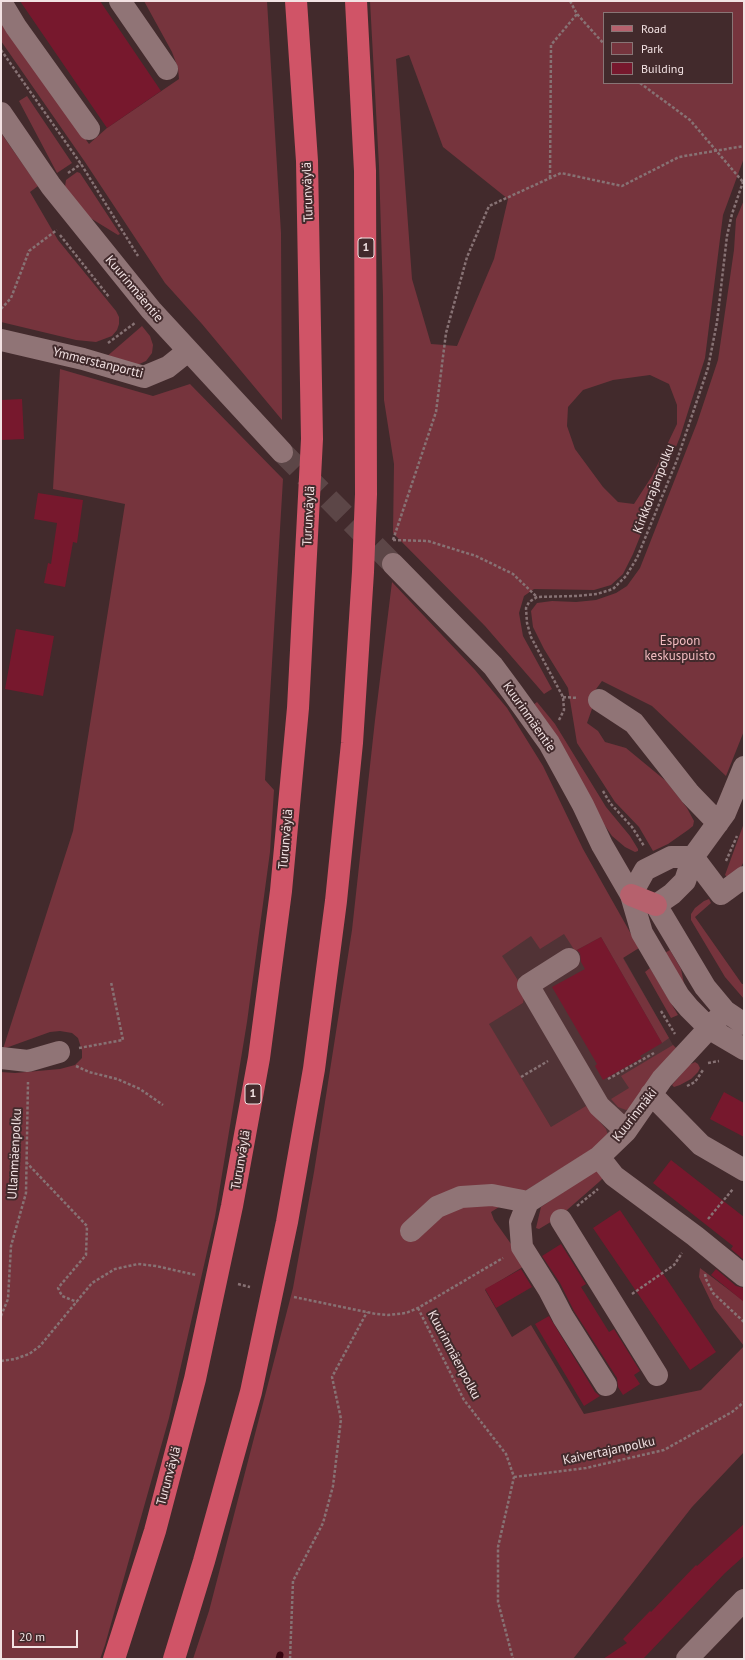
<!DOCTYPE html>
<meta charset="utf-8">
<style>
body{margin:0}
#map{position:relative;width:745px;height:1660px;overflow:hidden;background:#422a2c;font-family:"PT Sans",sans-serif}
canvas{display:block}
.frame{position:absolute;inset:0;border:2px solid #f2e2e3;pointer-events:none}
.legend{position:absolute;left:603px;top:12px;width:130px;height:72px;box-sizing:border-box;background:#422a2c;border:1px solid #887475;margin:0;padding:5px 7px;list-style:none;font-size:12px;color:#f2e2e3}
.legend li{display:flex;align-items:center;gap:8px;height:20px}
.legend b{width:20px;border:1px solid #887475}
.scale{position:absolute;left:12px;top:1630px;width:66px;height:18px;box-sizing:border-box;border:2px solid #f2e2e3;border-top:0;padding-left:5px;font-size:12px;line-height:14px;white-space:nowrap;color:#f2e2e3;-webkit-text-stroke:3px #422a2c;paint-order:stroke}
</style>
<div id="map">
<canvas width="745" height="1660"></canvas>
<div class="frame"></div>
<ul class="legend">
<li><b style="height:5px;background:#b6616d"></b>Road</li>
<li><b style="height:11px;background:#76343d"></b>Park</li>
<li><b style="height:11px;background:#77182d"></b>Building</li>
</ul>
<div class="scale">20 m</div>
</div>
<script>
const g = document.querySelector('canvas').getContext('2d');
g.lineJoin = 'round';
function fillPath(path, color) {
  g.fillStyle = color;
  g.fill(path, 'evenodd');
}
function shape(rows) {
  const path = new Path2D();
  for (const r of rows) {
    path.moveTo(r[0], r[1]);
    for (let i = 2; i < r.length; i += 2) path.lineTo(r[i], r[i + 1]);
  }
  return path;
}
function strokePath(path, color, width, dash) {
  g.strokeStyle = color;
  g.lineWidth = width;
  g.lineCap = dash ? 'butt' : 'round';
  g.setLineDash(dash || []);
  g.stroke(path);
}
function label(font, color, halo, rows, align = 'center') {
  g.font = font + ' "PT Sans",sans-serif';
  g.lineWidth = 4;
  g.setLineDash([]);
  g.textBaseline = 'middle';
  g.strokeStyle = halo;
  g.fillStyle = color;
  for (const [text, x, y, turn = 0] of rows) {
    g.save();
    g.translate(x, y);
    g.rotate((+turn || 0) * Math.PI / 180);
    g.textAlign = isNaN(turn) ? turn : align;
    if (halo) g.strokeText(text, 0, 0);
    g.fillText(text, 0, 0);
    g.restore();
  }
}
const built = shape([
 [567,876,623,957,673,1045,678,1050,609,1139,551,1127,488,1024,523,1003,525,994,516,977,501,956]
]);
const green = shape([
 [144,1,267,1,281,233,282,420,202,324,165,283,85,162,1,41,1,20,89,144,107,128,179,79,178,68,172,52],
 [370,1,744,1,744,158,723,215,705,358,680,437,633,554,623,574,611,585,594,590,534,589,524,596,519,613,523,636,552,689,544,694,485,626,393,533,394,464,384,400,383,296,379,166],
 [604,13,732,13,732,83,604,83],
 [409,55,443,147,508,199,494,259,457,346,431,344,412,279,396,59],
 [650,375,669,384,677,405,677,424,652,476,634,504,618,502,603,487,575,449,567,426,568,407,583,390,613,380],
 [27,96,72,163,57,173,19,101],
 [1,133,38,186,30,192,58,240,116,311,119,317,119,324,117,330,112,336,96,342,76,340,1,322],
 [77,172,80,173,120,234,118,235,87,216,65,187,66,180],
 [744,200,744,731,726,776,652,706,602,681,588,700,593,706,587,723,598,731,605,742,626,748,666,781,687,808,694,821,693,826,688,830,668,844,653,851,639,827,615,802,577,743,568,688,544,649,533,627,531,611,537,603,552,601,576,602,596,600,616,593,627,586,640,568,697,423,718,360,734,250,736,219],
 [142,326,150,336,153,345,152,353,146,361,137,365,105,358],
 [60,369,153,396,190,384,283,479,265,780,274,790,270,852,247,1022,215,1217,169,1418,105,1645,100,1659,1,1659,1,1072,15,1073,60,1069,75,1065,82,1058,82,1051,78,1038,72,1033,60,1031,50,1032,3,1049,73,831,125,504,53,489],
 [392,582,475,670,507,708,543,766,583,849,639,948,623,958,669,1038,662,1043,601,937,575,951,564,934,540,949,531,936,502,956,516,977,525,994,523,1003,489,1024,551,1127,586,1106,606,1129,609,1139,491,1212,494,1220,526,1265,485,1290,512,1337,531,1325,584,1414,701,1390,744,1346,744,1452,692,1507,573,1659,193,1659,209,1611,293,1288,314,1172,352,930,375,720],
 [537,702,555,724,606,807,630,836,638,849,638,851,635,852,625,847,612,836,596,813,533,705],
 [744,823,744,861,741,867,727,877,725,875],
 [709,899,711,903,695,917,742,984,744,984,744,999,725,977,691,920,691,914,695,908,704,901],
 [670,950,681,969,684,984,661,955],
 [650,968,678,1015,671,1018,645,972],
 [673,1045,678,1050,635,1106,626,1110,618,1107,611,1099,629,1088,621,1076],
 [695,1062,698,1064,700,1068,698,1072,691,1079,680,1085,674,1087,672,1085,689,1065],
 [597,1169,603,1178,599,1182,559,1217,539,1229,536,1228,541,1207],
 [700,1268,741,1299,744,1297,744,1346,714,1308,699,1277]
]);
const stream = shape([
 [279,1659,280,1655]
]);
const building = shape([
 [20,1,100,1,161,91,107,128],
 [22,399,24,439,1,440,1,400],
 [38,493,83,500,77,543,73,542,65,587,44,583,48,563,51,564,57,523,34,519],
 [16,629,54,636,43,696,5,689],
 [601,937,662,1043,640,1056,642,1058,603,1080,595,1066,597,1064,552,987,585,969,581,962,580,953,577,950],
 [724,1092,744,1103,744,1137,710,1119],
 [671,1160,744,1217,744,1260,731,1249,733,1246,653,1183],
 [620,1210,716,1352,690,1370,593,1228],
 [561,1244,586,1284,581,1287,609,1332,614,1329,640,1371,634,1375,640,1384,623,1395,618,1387,617,1378,574,1311,560,1283,542,1256],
 [521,1269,532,1287,496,1308,485,1289],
 [716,1269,736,1286,744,1288,744,1302,711,1275],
 [549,1316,595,1392,600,1396,584,1406,535,1324],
 [744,1524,744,1556,725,1573,643,1659,603,1659,627,1643,623,1639,650,1611,651,1612,696,1565,697,1566]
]);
const minorTunnel = shape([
 [282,452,393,564]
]);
const path = shape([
 [570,1,577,14,604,44],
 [1,50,81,164,138,256],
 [640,83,690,120,743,182],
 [68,173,81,164],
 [550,178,551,45,577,14],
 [60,235,109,297],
 [1,309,11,298,29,251,57,230],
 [108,343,135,323],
 [393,540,436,412,446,333,467,257,489,206,561,173,622,186,679,157,744,146],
 [393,540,428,541,476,556,513,574,537,597],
 [563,697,578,698],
 [559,720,564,710,563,697,531,637,527,623,526,608,529,602,537,597,577,596,597,594,613,589,626,576,637,558,677,460,708,368,717,322,727,236,732,214,744,179],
 [603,791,610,803,632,827,644,846],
 [726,861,737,836],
 [661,1011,675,1034],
 [79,1048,123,1040,111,982],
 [708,1063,719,1061],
 [76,1066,89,1072,117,1079,140,1089,163,1105],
 [521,1077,548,1061],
 [608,1079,654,1053],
 [687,1086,695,1082,703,1070],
 [26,1162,87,1226,86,1255,58,1288,62,1296,77,1302],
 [577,1206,598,1189],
 [708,1219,733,1189],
 [705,1274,706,1279,713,1293,744,1322],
 [238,1284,250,1287],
 [632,1294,674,1265,682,1253],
 [294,1297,376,1314,388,1315,406,1313,418,1308,503,1258],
 [418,1308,464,1400,506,1454,514,1477,498,1547,498,1602,513,1659],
 [1,1316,8,1299,11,1246,26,1193,28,1082],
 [1,1361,15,1359,29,1354,40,1346,92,1283,115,1269,138,1264,156,1266,196,1275],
 [514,1477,586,1468,664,1450,732,1412,744,1402],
 [290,1659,293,1581,323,1523,333,1486,341,1419,332,1377,367,1312]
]);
const minor = shape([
 [120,1,167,69],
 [1,2,16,27,89,129],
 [1,113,51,186,151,310,282,452],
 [1,340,83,359,144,377,168,367,188,351],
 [393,564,493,666,513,693,549,743,583,805,602,845,631,895,642,933,679,996,689,1008,710,1029,744,1049],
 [599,700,634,723,690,794,718,823],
 [744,767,725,813,693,857,685,881,672,894,656,905,705,987,725,1011,744,1024],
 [693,857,721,894,744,877],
 [631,895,645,870,671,857,693,857],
 [569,959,528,985,599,1106,626,1131],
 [1,1058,28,1061,59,1052],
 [651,1094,701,1145,744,1170],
 [599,1157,614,1176,695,1236,744,1276],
 [561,1220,657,1375],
 [411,1231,437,1207,461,1197,492,1195,528,1202],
 [606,1385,563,1317,549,1290,522,1247,520,1222,528,1202,599,1157,626,1131,662,1079,725,1011],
 [687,1659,744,1600]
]);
const major = shape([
 [631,895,656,905]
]);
const highway = shape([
 [114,1659,155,1531,195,1379,232,1206,259,1058,281,891,298,708,312,439,307,161,296,1],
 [174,1659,204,1561,251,1392,287,1222,314,1069,336,901,352,743,363,572,366,494,365,171,356,1]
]);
const shields = [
 [366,248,16],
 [253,1094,16]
];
const shieldNames = [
 ["1",366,248],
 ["1",253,1094]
];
const streetNames = [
 ["Turunväylä",308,192,-92],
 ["Kuurinmäentie",134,289,50],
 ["Ymmerstanportti",98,363,14],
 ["Kirkkorajanpolku",654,489,-69],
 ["Turunväylä",309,516,-87],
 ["Kuurinmäentie",529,717,55],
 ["Turunväylä",286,839,-85],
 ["Kuurinmäki",635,1115,-52],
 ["Ullanmäenpolku",15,1154,-87],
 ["Turunväylä",241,1160,-80],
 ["Kuurinmäenpolku",454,1355,62],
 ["Kaivertajanpolku",609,1451,-12],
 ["Turunväylä",169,1476,-75]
];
const parkNames = [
 ["Espoon",680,641],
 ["keskuspuisto",680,656]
];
fillPath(built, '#513336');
fillPath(green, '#76343d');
strokePath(stream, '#370510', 7);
fillPath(building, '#77182d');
strokePath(minorTunnel, '#5c4647', 22, [22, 11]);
strokePath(path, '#877274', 2.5, [3, 2]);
strokePath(minor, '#907476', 22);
strokePath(major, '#b6616d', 22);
strokePath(highway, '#d05467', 22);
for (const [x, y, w] of shields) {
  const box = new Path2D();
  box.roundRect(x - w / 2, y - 10, w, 20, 3);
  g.fillStyle = '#422a2c';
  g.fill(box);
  strokePath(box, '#f2e2e3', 1);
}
label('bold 12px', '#f2e2e3', null, shieldNames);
label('13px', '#f2e2e3', '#422a2c', streetNames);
label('13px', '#f3bcc0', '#422a2c', parkNames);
</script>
